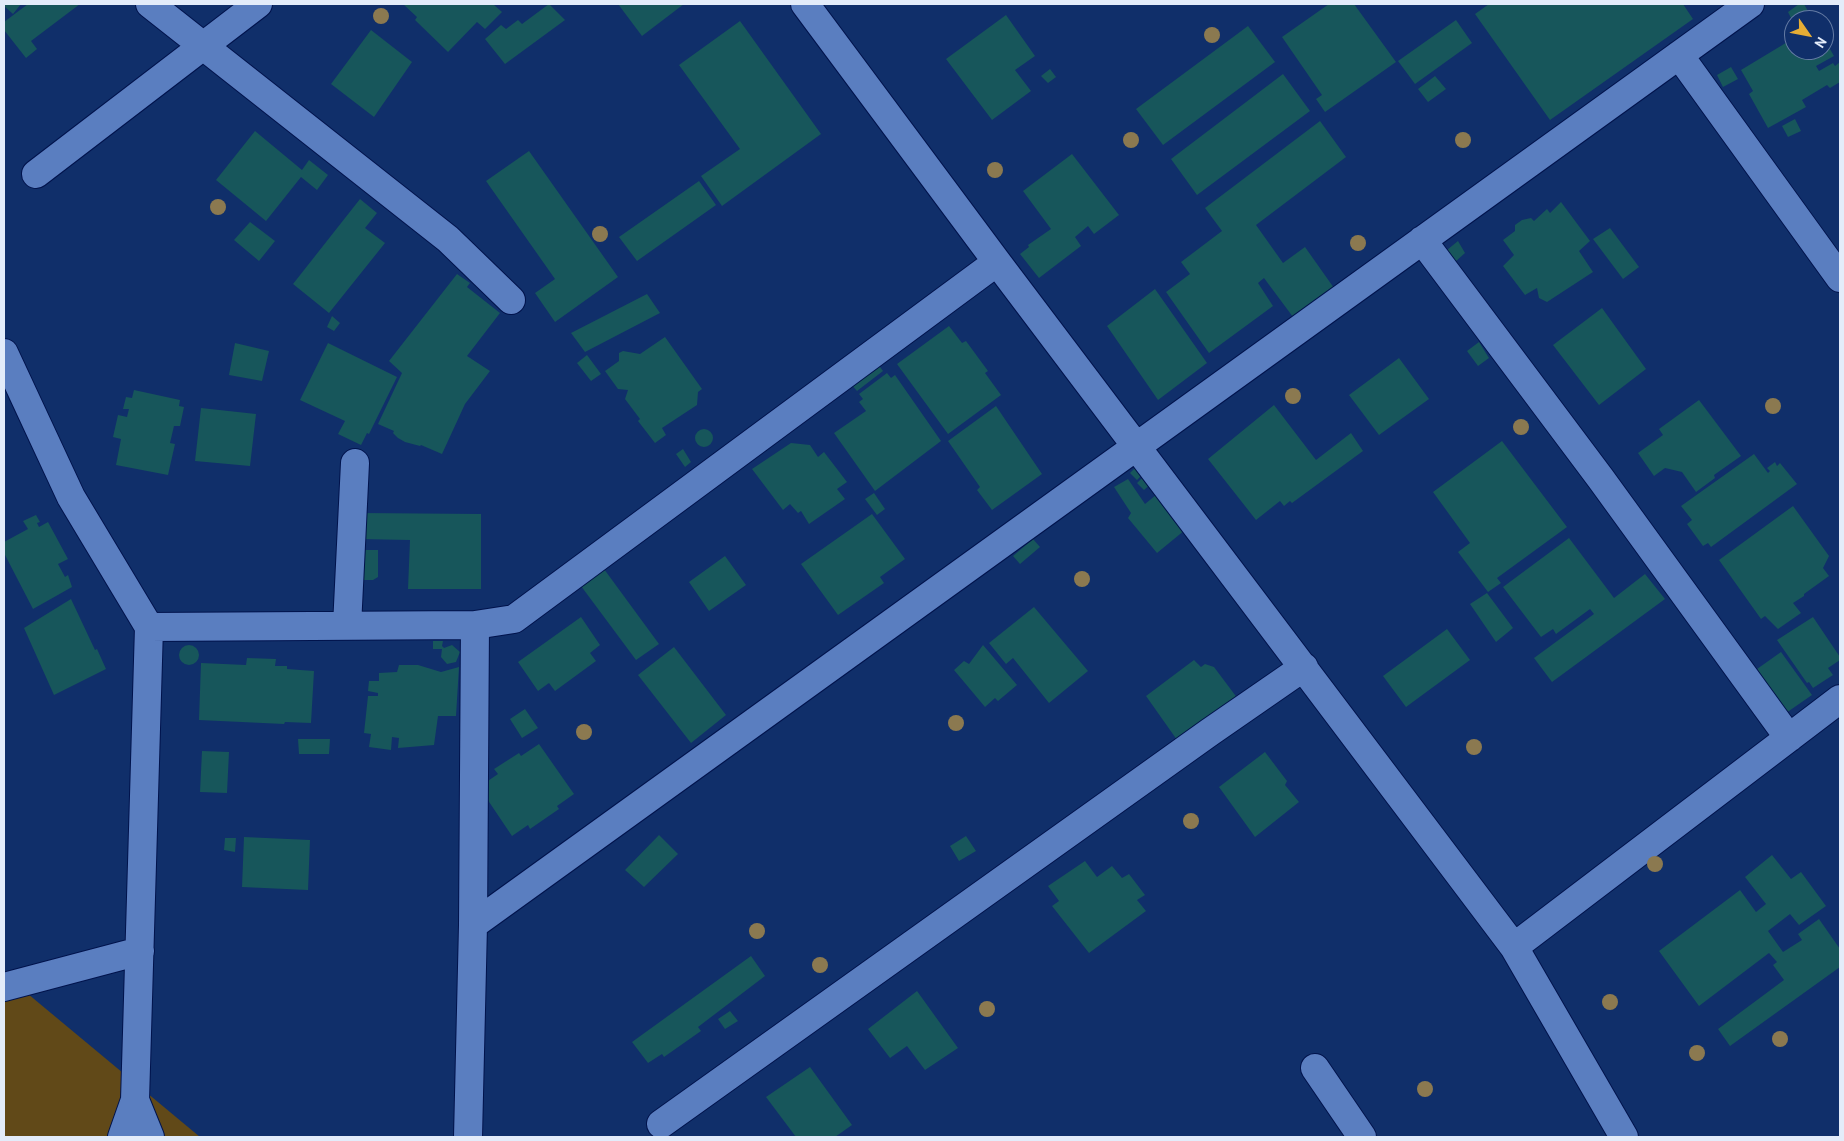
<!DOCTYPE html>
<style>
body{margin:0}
#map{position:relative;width:1844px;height:1141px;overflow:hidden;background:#102f6a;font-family:"PT Sans",sans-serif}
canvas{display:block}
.frame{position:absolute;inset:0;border:5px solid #e3ecfa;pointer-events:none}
.north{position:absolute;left:1784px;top:10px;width:50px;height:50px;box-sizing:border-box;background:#102f6a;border:1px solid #647ba4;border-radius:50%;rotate:123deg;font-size:14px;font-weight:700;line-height:20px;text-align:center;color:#e3ecfa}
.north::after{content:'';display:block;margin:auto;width:18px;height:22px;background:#e5ad35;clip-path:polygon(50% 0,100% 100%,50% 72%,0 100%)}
</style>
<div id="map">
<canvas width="1844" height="1141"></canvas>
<div class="frame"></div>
<div class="north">N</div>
</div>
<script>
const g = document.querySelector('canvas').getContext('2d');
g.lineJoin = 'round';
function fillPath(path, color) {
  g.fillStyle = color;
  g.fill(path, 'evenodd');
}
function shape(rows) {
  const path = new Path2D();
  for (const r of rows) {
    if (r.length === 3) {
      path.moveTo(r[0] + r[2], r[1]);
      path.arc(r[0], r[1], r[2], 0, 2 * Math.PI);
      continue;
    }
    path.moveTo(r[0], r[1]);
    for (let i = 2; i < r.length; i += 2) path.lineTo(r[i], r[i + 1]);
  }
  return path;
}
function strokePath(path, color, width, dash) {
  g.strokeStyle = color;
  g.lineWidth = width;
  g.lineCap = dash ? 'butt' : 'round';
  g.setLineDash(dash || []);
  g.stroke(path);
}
const green = shape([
 [4,974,200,1137,4,1137]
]);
const building = shape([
 [4,4,21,4,13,14,4,6],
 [28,4,80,4,31,41,37,49,26,58,4,30,4,22],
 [403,4,493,4,502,12,485,29,477,22,448,52,415,20,417,17],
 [549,4,565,20,505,64,485,39,501,25,506,29,518,20,522,24],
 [618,4,684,4,642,36],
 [1329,4,1354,4,1396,62,1325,112,1316,99,1322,95,1282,37],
 [1489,4,1683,4,1693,19,1550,120,1475,14],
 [1799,4,1804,4,1813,20,1794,20,1794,24,1788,12],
 [1006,15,1035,56,1015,70,1031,91,992,120,946,59],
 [1456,20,1472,43,1415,84,1398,61],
 [740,21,821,134,722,206,701,176,740,149,679,65],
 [1248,26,1275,62,1163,145,1136,109],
 [371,30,412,62,374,117,331,84],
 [1794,38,1794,50,1824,50,1824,39,1834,56,1816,66,1819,71,1833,63,1835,66,1840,62,1840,82,1830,88,1827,85,1802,100,1806,107,1768,128,1749,94,1753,91,1741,70],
 [1731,67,1738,79,1723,87,1717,75],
 [1050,69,1056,77,1048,83,1041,76],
 [1283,74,1310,111,1197,195,1171,159],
 [1435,76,1446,89,1428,102,1418,89],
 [1795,119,1801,131,1788,137,1782,126],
 [1320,121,1346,157,1256,225,1283,263,1305,247,1334,288,1293,317,1264,278,1258,283,1273,306,1209,353,1166,292,1190,274,1181,262,1222,231,1205,208],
 [255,131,302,170,309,160,328,175,317,190,301,177,266,221,216,180],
 [529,151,618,277,555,322,535,293,555,279,486,181],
 [1072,154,1119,215,1094,234,1088,226,1075,237,1081,246,1039,278,1020,254,1029,247,1028,245,1051,229,1023,191],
 [699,181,716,205,637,261,619,237],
 [360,199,377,213,365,228,385,243,329,313,293,284],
 [1561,202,1590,241,1579,251,1593,272,1547,302,1539,298,1537,288,1525,295,1503,266,1514,255,1503,240,1515,231,1515,225,1522,220,1531,218,1534,221,1547,209,1550,213],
 [250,222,275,241,259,261,234,240],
 [1610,228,1639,267,1623,279,1593,239],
 [1458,241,1465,253,1455,262,1447,250],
 [457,274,470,283,467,287,500,313,467,356,490,371,465,404,442,454,421,445,420,446,405,442,398,438,393,433,394,431,378,424,402,373,389,361],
 [1155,289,1207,363,1158,400,1107,326],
 [647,294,660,313,585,352,571,333],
 [1602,308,1646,369,1599,405,1553,345],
 [332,316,340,323,334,331,327,327],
 [949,326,962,343,966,341,988,371,985,373,1001,395,948,434,897,364],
 [665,337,702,389,698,392,697,405,662,428,666,435,655,443,638,421,640,419,625,399,628,390,618,389,605,371,619,361,619,353,623,351,640,354],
 [1479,342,1489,358,1478,366,1467,351],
 [235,343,269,351,262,381,229,375],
 [328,343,397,377,369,434,367,433,361,445,338,434,345,421,300,400],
 [587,355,601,374,591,381,577,363],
 [1399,358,1429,399,1379,435,1349,395],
 [877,363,883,371,857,391,850,383],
 [887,373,891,378,895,375,941,441,875,491,834,433,866,411,859,402,863,399,859,394],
 [134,390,180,400,179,406,184,407,180,426,174,426,170,443,175,444,168,475,116,465,121,439,113,437,118,415,127,417,129,409,123,409,126,397,132,398],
 [1699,400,1741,456,1714,475,1715,478,1696,492,1682,472,1665,468,1654,476,1638,453,1663,435,1659,429],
 [1274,405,1316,460,1351,433,1363,451,1292,503,1290,501,1284,506,1280,501,1256,520,1208,459],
 [996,406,1042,474,992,510,977,490,980,487,948,441],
 [201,408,256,414,250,466,195,461],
 [704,438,9],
 [1502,441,1567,527,1497,578,1501,583,1488,592,1458,552,1470,543,1433,492],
 [791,443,810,445,818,457,824,452,847,482,837,489,845,499,809,524,801,511,798,513,790,504,783,510,752,469],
 [683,449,691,462,685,467,676,454],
 [1754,454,1768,473,1770,471,1767,468,1775,462,1777,466,1780,463,1797,484,1711,547,1708,543,1703,546,1687,524,1692,520,1681,506],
 [1138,465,1145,472,1137,480,1130,473],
 [1146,474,1153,482,1144,490,1137,483],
 [1128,479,1145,504,1156,495,1185,530,1157,553,1128,518,1131,513,1114,487],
 [874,493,885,509,877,515,865,499],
 [1793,506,1829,556,1823,568,1829,576,1804,594,1804,596,1793,603,1801,613,1778,629,1765,616,1761,619,1719,560],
 [359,513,481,514,481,589,408,589,410,540,358,539],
 [872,514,905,559,880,577,884,583,838,615,801,564],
 [36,515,40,522,37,523,39,527,48,522,68,559,58,564,65,577,68,575,72,587,33,609,4,553,4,542,28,529,23,521],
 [1569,538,1614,598,1645,574,1665,599,1552,682,1534,658,1594,614,1590,609,1556,634,1553,629,1541,637,1503,587],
 [1033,539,1040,547,1020,564,1013,556],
 [359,550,378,550,378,577,373,580,358,580],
 [725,556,746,585,709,611,689,582],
 [604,569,659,644,636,660,581,586],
 [1487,593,1513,628,1496,642,1470,604],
 [71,599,95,650,97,649,106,669,54,695,24,628],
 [1034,607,1088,671,1049,703,1013,658,1006,664,989,643],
 [581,617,600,645,590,653,596,661,555,691,549,683,538,691,518,662],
 [1813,617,1840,657,1840,660,1828,668,1833,675,1813,688,1809,682,1807,683,1777,640],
 [1447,629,1470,660,1406,707,1383,676],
 [433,641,443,641,442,646,444,648,452,645,460,652,456,662,447,664,441,657,442,649,433,649],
 [983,645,1017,685,998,701,995,698,985,707,954,670,964,661,969,664],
 [189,655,10],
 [674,647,726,715,691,743,638,675],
 [1781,652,1812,695,1786,713,1757,669],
 [247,658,276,659,275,666,287,666,287,669,314,671,311,723,285,722,284,724,199,720,201,663,246,665],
 [1194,660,1201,667,1205,664,1214,667,1241,703,1182,747,1146,696],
 [399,665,418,665,441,672,459,667,456,716,438,716,434,745,398,748,399,738,392,737,391,750,369,747,371,734,364,733,368,696,378,696,378,693,368,691,369,681,379,681,379,673,397,672],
 [525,709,538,728,522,738,510,719],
 [298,739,330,739,329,754,299,754],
 [539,744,574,794,557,806,559,809,530,829,528,825,512,836,479,787,498,774,494,769,519,753,521,756],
 [202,751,229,752,227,793,200,792],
 [1265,752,1287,781,1285,785,1299,802,1255,837,1219,787],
 [659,835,678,854,644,887,625,870],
 [966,836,976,851,959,861,950,846],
 [244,837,310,840,308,890,242,887],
 [225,838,236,838,235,852,224,850],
 [1772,855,1791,879,1801,872,1826,906,1799,925,1790,914,1768,931,1783,952,1802,940,1798,934,1819,919,1840,949,1840,967,1730,1046,1718,1029,1784,980,1773,965,1777,962,1769,953,1699,1006,1659,951,1740,890,1756,912,1766,904,1745,877],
 [1085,861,1097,877,1112,866,1122,878,1129,874,1145,895,1137,900,1146,911,1089,953,1052,906,1059,901,1048,886],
 [751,956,765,976,698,1027,701,1031,664,1057,662,1054,648,1063,632,1042],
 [917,991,958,1048,925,1070,907,1046,890,1058,868,1029],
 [730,1011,738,1021,725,1029,718,1019],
 [810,1067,852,1125,835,1137,796,1137,766,1097]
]);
const minor = shape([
 [150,4,448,239,511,300],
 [805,4,997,262,1514,947,1624,1137],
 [1679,55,1840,278],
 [36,174,258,4],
 [1422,240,1601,479,1789,738],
 [4,353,71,497,149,627,135,1100,150,1137],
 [347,626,355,463],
 [149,627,475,625,514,619,997,262],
 [473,925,1750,4],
 [1514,947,1840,699],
 [4,987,140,951],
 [1315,1068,1362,1137],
 [661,1124,1210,732,1304,667],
 [122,1137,135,1100],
 [468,1137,473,925,475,625]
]);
const trees = [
 [381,16],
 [1212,35],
 [1131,140],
 [1463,140],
 [995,170],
 [218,207],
 [600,234],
 [1358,243],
 [1293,396],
 [1773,406],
 [1521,427],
 [1082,579],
 [956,723],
 [584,732],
 [1474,747],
 [1191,821],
 [1655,864],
 [757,931],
 [820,965],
 [1610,1002],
 [987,1009],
 [1780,1039],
 [1697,1053],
 [1425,1089]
];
fillPath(green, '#614918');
fillPath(building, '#17565b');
strokePath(minor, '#00134c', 30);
strokePath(minor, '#5a7ec0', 28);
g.fillStyle = '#8b7950';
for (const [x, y] of trees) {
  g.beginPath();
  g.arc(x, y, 8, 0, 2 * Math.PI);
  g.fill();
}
</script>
